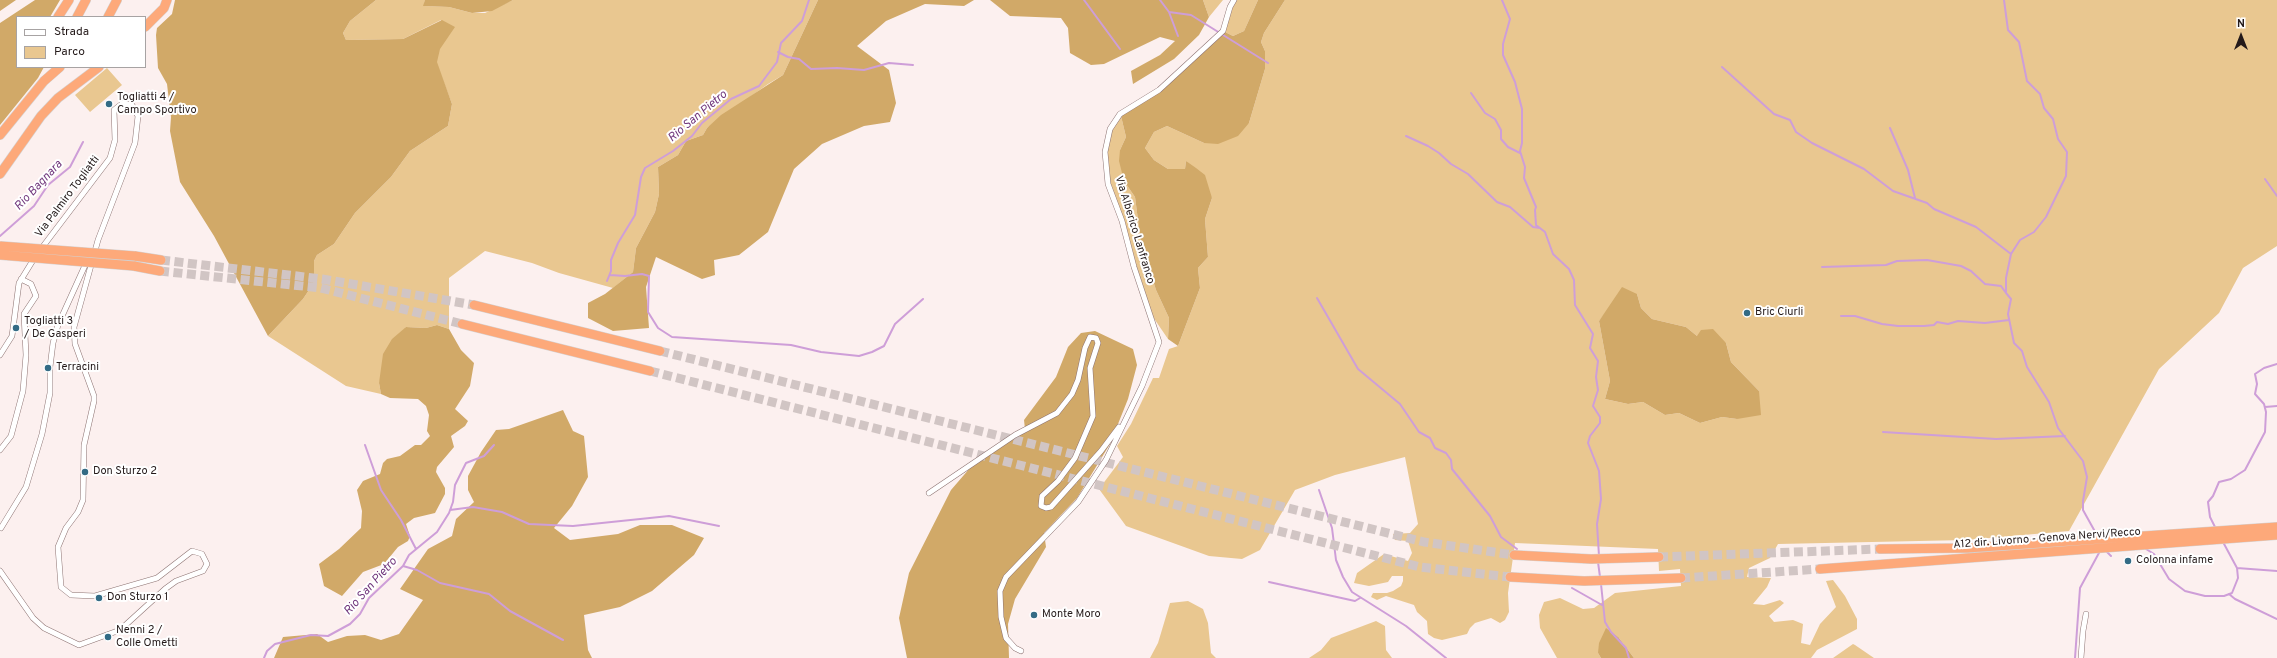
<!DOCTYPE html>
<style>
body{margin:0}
#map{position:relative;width:2277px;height:658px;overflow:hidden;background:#fcf0ef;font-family:Overpass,sans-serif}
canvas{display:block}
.legend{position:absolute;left:16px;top:16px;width:130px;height:52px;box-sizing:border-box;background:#fff;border:1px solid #a7a3a3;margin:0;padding:5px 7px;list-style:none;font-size:12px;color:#241a1a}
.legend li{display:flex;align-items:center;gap:8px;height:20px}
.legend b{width:20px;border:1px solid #a7a3a3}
.north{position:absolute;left:2221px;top:16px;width:40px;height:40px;-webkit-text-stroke:3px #fff;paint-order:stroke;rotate:0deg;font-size:11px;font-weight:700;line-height:16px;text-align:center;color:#241a1a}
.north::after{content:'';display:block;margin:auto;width:14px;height:18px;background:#241a1a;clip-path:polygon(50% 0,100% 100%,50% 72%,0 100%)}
</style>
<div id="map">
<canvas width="2277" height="658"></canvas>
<ul class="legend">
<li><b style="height:5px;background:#fff"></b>Strada</li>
<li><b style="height:11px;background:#e9c790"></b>Parco</li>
</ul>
<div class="north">N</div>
</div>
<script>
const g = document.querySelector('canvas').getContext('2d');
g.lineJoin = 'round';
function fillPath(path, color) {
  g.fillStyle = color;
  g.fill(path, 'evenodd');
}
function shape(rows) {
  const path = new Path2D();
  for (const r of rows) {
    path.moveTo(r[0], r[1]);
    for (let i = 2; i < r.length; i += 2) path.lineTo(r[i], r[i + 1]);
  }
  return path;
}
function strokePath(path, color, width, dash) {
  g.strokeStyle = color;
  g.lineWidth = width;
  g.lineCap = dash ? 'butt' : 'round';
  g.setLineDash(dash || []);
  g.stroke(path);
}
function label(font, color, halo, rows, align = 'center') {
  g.font = font + ' Overpass,sans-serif';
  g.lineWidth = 4;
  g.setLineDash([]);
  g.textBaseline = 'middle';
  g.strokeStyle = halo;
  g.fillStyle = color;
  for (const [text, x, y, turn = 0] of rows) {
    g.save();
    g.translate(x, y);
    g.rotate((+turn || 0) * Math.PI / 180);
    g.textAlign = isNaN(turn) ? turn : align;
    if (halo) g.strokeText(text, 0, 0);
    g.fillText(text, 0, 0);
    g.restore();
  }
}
const green = shape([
 [376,0,425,0,424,6,449,7,472,13,485,13,513,0,818,0,783,75,768,84,707,128,703,135,686,141,678,155,658,167,659,194,655,212,636,248,633,272,613,288,559,273,532,263,485,251,449,278,449,329,437,325,426,328,406,327,379,383,381,394,346,386,268,336,303,299,311,287,314,282,314,261,317,255,334,244,355,213,391,177,410,151,448,126,452,104,436,62,441,20,403,39,346,40,343,33,350,21],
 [1203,0,1223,0,1209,17],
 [1236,0,1258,0,1244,31,1233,36,1225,32,1231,7],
 [1285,0,2277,0,2277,246,2243,268,2219,313,2159,369,2069,531,1966,540,1778,544,1770,558,1749,568,1747,577,1771,578,1767,587,1753,604,1764,605,1780,600,1784,603,1769,616,1774,622,1793,620,1803,624,1801,643,1810,645,1820,624,1836,607,1826,581,1833,580,1845,596,1857,619,1857,629,1817,650,1811,658,1634,658,1619,638,1598,653,1601,658,1557,658,1540,628,1539,615,1544,602,1560,598,1583,609,1594,608,1615,593,1681,586,1680,569,1659,571,1658,549,1515,543,1508,593,1509,612,1505,620,1500,623,1491,618,1475,623,1470,628,1467,634,1442,640,1434,638,1428,634,1427,621,1417,612,1414,605,1386,596,1377,600,1371,597,1373,593,1387,593,1393,591,1401,586,1403,581,1403,576,1392,576,1388,582,1369,586,1354,583,1357,573,1384,554,1408,561,1412,553,1408,541,1395,540,1393,534,1410,533,1418,524,1405,457,1335,475,1295,490,1260,550,1242,559,1209,556,1126,526,1099,489,1123,457,1117,446,1131,424,1153,378,1159,378,1169,349,1178,346,1200,288,1198,268,1208,257,1205,219,1212,198,1186,161,1185,169,1168,169,1154,160,1145,148,1154,132,1167,126,1204,143,1249,123,1265,69,1265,51,1261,42,1264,33],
 [1637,294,1641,308,1652,319,1686,327,1697,336,1726,343,1731,362,1759,391,1737,419,1722,417,1700,423,1679,413,1665,415,1643,402,1628,404,1605,399,1610,381,1599,321,1607,311],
 [107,68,122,85,90,112,75,95],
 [1121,116,1126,137,1120,150,1124,181,1135,197,1141,243,1156,290,1169,318,1168,339,1153,317,1110,184,1107,152,1112,130],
 [1188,601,1203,609,1208,623,1211,653,1216,658,1150,658,1158,643,1170,603],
 [1376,621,1385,626,1386,650,1392,658,1309,658,1321,650,1331,638],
 [1853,644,1855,645,1874,658,1833,658]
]);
const forest = shape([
 [0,0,16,0,0,11],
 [35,0,60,0,50,17,17,17,17,67,44,67,38,78,0,125,0,23],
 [175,0,376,0,350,21,343,33,346,40,403,39,442,20,455,27,440,49,437,62,452,104,448,126,410,151,391,177,355,213,334,244,317,255,314,261,314,282,311,287,303,299,268,336,214,236,180,182,170,131,171,117,167,84,158,68,156,35,157,28,172,14],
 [425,0,513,0,492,11,472,13,449,7,423,6],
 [818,0,974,0,964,6,925,4,886,21,857,46,889,70,896,103,890,122,864,126,822,144,794,169,768,232,739,255,714,260,715,275,702,279,656,257,646,287,649,328,613,331,588,318,588,303,605,294,633,272,636,248,655,212,659,194,658,167,678,155,686,141,703,135,707,128,721,115,783,75],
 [990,0,1203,0,1209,17,1199,35,1174,59,1133,84,1131,71,1160,55,1175,41,1160,37,1104,64,1091,65,1070,53,1068,28,1061,18,1010,16],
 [1258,0,1285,0,1264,33,1261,42,1265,51,1265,69,1249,123,1238,136,1218,144,1204,143,1167,126,1154,132,1145,148,1154,160,1168,169,1185,169,1186,161,1196,168,1205,175,1212,198,1205,219,1208,257,1198,268,1200,288,1178,346,1168,339,1169,318,1156,290,1141,243,1135,197,1124,181,1119,161,1120,150,1126,137,1121,116,1161,91,1225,32,1233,36,1244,31],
 [1622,287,1637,294,1641,308,1652,319,1686,327,1697,336,1701,330,1713,329,1726,343,1731,362,1759,391,1761,415,1737,419,1722,417,1700,423,1679,413,1665,415,1643,402,1628,404,1605,399,1610,381,1599,321],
 [437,325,449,329,461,350,474,363,470,386,455,409,468,421,465,426,451,436,454,447,437,467,436,472,445,488,445,494,435,513,414,518,406,524,410,536,408,541,398,547,384,564,363,572,342,596,324,586,319,564,339,549,361,528,362,511,357,490,363,481,380,474,383,463,387,459,400,456,415,445,421,445,430,436,427,431,429,415,426,406,418,399,390,398,381,394,379,383,383,354,392,339,406,327,426,328],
 [1095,331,1133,349,1137,365,1128,399,1110,444,1077,498,1044,533,1046,547,1015,599,1008,624,1009,658,907,658,899,618,909,573,951,490,976,461,1025,429,1024,420,1056,377,1068,347,1081,333],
 [563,410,573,431,584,436,588,477,572,506,554,528,570,540,618,534,640,525,672,525,704,538,694,555,652,591,620,607,584,615,588,650,592,658,274,658,283,637,317,634,328,642,347,636,365,635,381,640,399,634,423,600,400,589,428,549,452,536,456,519,474,502,468,490,468,476,481,452,496,430,509,429],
 [1606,628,1619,638,1634,658,1601,658,1598,653,1599,643]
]);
const stream = shape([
 [1084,0,1120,49],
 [1160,0,1169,12,1178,36],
 [1502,0,1510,19,1503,44,1503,55,1515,82,1522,109,1522,143,1520,151,1525,167,1524,178,1536,207,1535,210,1536,225,1545,232,1553,254,1569,269,1574,280,1575,305,1593,334,1590,348,1598,361,1596,377,1598,390,1593,406,1600,417,1600,423,1590,436,1588,443,1599,471,1601,499,1597,524,1599,556],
 [2004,0,2008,30,2019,42,2027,81,2040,94,2044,108,2053,119,2058,139,2067,152,2066,176,2046,217,2034,232,2020,240,2011,254,2006,278,2006,293,2011,299,2008,314,2014,343,2022,351,2027,367,2049,402,2058,428,2083,461,2087,477,2083,501,2083,510,2098,537],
 [1169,12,1191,15,1268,63],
 [778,52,788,57,799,59,811,69,837,68,864,70,889,63,913,65],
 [1722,67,1774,114,1790,120,1796,132,1812,143,1864,169,1893,191,1927,203,1934,209,1976,227,2011,254],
 [1471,93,1485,113,1495,119,1501,130,1501,139,1508,147,1520,153],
 [1890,128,1908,170,1915,198],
 [1406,136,1428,146,1439,153,1451,164,1468,174,1497,202,1510,207,1533,227,1540,228],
 [2265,179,2277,196],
 [0,236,34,206,48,185,70,167,83,142],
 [1822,267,1886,265,1897,261,1927,260,1961,266,1971,271,1985,284,2001,286,2006,293],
 [610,275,625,276,642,274,649,276,648,312,658,328,672,337,791,345,821,352,859,356,872,352,884,346,895,324,923,299],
 [607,281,611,271,611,260,618,243,635,215,641,177,645,168,673,151,692,136,702,123,731,99,759,86,777,62,781,43,802,21,809,0],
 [1317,298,1358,369,1400,404,1419,432,1430,438,1435,448,1446,453,1451,460,1452,469,1490,516,1501,537,1517,549],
 [1841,316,1855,316,1882,324,1898,326,1924,326,1934,325,1937,322,1948,324,1958,321,1985,323,2009,320],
 [2265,407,2277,406],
 [1883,432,1996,439,2065,436],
 [365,445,381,490,401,520,416,549],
 [1319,490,1332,528,1336,560,1343,577,1352,592,1406,626,1446,658],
 [450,510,473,507,502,512,529,524,573,526,669,516,719,526],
 [2216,529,2210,517,2208,502,2213,496,2219,482,2231,479,2245,470,2265,432,2266,412,2264,404,2255,394,2257,384,2255,374,2264,368,2277,364],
 [2146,549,2154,554,2169,579,2185,591,2205,596,2224,596,2232,593,2238,578,2237,568,2223,542],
 [2106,551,2111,556],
 [1598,562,1600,577],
 [403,566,417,570,440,583,489,594,510,611,563,640],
 [2237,568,2277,571],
 [1269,582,1355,601,1360,598],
 [1601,584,1605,622,1611,632,1626,648,1629,658],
 [1572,588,1602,605],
 [2229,594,2235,599,2277,619],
 [264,658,267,651,275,644,311,635,328,636,350,624,360,614,369,598,403,566,409,555,437,532,449,513,453,502,455,485,466,463,484,456,494,445],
 [2075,658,2080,588,2100,551]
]);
const motorwayTunnel = shape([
 [161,260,322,279,474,305],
 [160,271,321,288,462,324],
 [660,351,1424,542,1514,555],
 [650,371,1420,567,1510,577],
 [1659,557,1880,549],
 [1681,578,1820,569]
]);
const minor = shape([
 [0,355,12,336,19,283,35,257],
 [0,450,11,436,23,391,26,355,24,314,36,296,31,284,21,279],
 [929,493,1015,435,1057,413,1072,394,1078,380,1085,348,1090,337,1096,338,1098,343,1090,368,1093,416,1075,458,1058,481,1042,496,1041,506,1046,508,1051,507,1101,451,1119,427],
 [1,528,26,487,42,434,50,393,50,367,53,343,58,325,87,261],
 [0,571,33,618,44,628,79,645,120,630,165,589,176,581,203,571,207,564,202,554,192,551,157,578,95,596,71,595,61,587,58,547,66,528,78,512,83,500,84,445,94,401,94,396,75,344,74,327,98,240,135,143,138,116,132,105,123,103,114,110,115,140,110,158,41,249],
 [1021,651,1015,648,1006,638,1001,617,1000,591,1006,577,1078,502,1106,460,1142,386,1159,342,1134,267,1122,221,1108,184,1105,152,1110,129,1120,114,1159,90,1223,31,1230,7,1234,0],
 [2081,658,2083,631,2086,614]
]);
const motorway = shape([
 [58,17,69,0],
 [77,17,86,0],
 [108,17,117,0],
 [145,27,164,8,167,0],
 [0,135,44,81,60,67],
 [0,174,41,116,58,98,99,67],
 [135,256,161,260],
 [134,266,160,271],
 [474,305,660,351],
 [462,324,650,371],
 [1880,549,1967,548,2277,527],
 [1514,555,1591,559,1659,557],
 [1820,569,2277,535],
 [1510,577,1584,581,1681,578]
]);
const motorwayBridge = shape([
 [0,246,135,256],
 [0,255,134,266]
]);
const markers = [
 [109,104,4,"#336b85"],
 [1747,313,4,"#336b85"],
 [16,328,4,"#336b85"],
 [48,368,4,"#336b85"],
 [85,472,4,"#336b85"],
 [2128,561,4,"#336b85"],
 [99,598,4,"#336b85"],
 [1034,615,4,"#336b85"],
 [108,637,4,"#336b85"]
];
const poiNames = [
 ["Togliatti 4 /",117,98],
 ["Campo Sportivo",117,111],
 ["Bric Ciurli",1755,313],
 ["Togliatti 3",24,322],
 ["/ De Gasperi",24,335],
 ["Terracini",56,368],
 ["Don Sturzo 2",93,472],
 ["Colonna infame",2136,561],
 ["Don Sturzo 1",107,598],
 ["Monte Moro",1042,615],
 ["Nenni 2 /",116,631],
 ["Colle Ometti",116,644]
];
const streetNames = [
 ["Via Palmiro Togliatti",68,197,-53],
 ["Via Alberico Lanfranco",1134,230,73],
 ["A12 dir. Livorno - Genova Nervi/Recco",2047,539,-4]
];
const waterNames = [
 ["Rio San Pietro",698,117,-40],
 ["Rio Bagnara",39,186,-47],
 ["Rio San Pietro",371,587,-48]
];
fillPath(green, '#e9c790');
fillPath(forest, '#d1a968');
strokePath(stream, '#ce9ed8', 2);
strokePath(motorwayTunnel, '#d1c5c4', 9, [9, 4.5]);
strokePath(minor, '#8d7372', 6);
strokePath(motorway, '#d3d1d1', 10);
strokePath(minor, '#fff', 5);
strokePath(motorway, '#fda97a', 9);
strokePath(motorwayBridge, '#d3d1d1', 10, []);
strokePath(motorwayBridge, '#fda97a', 9);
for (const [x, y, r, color] of markers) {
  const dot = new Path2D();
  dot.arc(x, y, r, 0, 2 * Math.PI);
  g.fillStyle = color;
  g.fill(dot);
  strokePath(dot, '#fff', 1.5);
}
label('11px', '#241a1a', '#fff', poiNames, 'left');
label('11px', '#241a1a', '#fff', streetNames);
label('italic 12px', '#71387d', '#fff', waterNames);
</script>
